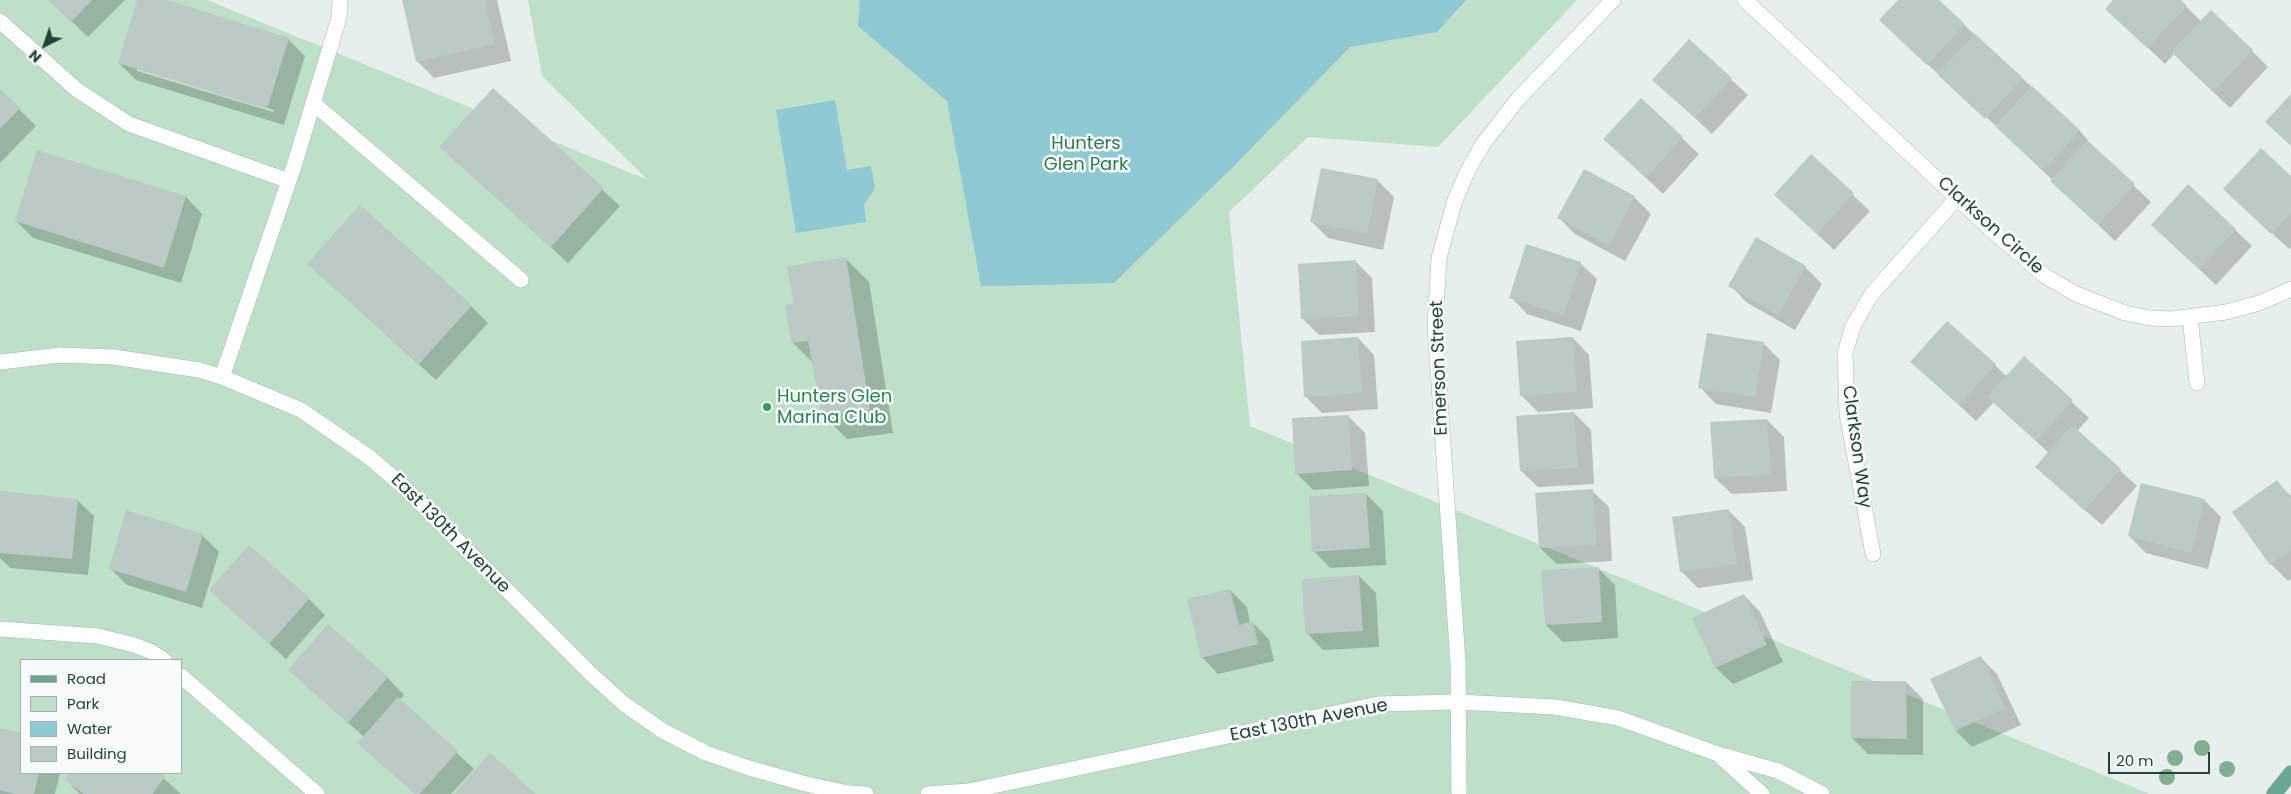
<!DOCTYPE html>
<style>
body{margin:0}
#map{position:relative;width:2291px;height:794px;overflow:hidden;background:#e6efeb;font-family:Poppins,sans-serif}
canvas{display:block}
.legend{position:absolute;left:20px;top:659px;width:162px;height:115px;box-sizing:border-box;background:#f7fbf9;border:1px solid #a3b1ad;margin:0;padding:6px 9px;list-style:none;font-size:15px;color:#24423a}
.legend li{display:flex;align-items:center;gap:10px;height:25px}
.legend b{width:25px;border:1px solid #a3b1ad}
.north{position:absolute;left:20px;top:20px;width:50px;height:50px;-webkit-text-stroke:4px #f7fbf9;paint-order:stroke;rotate:221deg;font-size:14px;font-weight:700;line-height:20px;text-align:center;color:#24423a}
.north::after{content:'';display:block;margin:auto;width:18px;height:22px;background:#24423a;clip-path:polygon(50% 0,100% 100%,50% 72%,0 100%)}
.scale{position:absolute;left:2108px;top:752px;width:102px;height:22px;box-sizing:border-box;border:2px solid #24423a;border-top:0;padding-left:6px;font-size:15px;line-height:18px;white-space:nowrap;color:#24423a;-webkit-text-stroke:4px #f7fbf9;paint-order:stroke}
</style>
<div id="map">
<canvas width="2291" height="794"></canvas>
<ul class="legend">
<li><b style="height:6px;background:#6aa596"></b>Road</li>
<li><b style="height:14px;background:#bfe0c8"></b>Park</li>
<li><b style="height:14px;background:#8ec9d4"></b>Water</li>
<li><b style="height:14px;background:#bbcac4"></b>Building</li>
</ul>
<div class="north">N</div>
<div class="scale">20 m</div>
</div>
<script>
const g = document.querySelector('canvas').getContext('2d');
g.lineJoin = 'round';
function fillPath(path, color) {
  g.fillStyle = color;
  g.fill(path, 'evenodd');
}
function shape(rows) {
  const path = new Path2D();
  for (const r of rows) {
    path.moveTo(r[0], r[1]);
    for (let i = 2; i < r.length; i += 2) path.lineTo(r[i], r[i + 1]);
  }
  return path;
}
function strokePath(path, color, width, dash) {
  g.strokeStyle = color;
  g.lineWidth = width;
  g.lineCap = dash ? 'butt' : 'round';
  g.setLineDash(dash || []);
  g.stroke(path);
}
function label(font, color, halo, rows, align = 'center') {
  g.font = font + ' Poppins,sans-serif';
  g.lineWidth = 5;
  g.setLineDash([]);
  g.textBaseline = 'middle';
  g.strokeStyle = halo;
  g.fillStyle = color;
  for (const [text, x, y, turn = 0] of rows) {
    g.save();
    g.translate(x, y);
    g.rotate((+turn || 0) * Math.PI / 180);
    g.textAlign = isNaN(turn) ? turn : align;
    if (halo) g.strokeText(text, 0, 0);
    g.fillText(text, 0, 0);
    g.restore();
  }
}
const green = shape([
 [0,0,207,0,648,180,542,76,528,0,1577,0,1438,147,1308,137,1229,212,1250,426,2150,794,0,794],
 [21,660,181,660,181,773,21,773]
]);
const water = shape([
 [860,0,1466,0,1437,32,1350,47,1234,166,1114,283,997,286,981,286,947,101,858,26],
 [835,100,847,170,871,166,875,188,864,205,866,222,796,233,776,110]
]);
const shadow = shape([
 [49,0,125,0,88,37],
 [138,0,163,0,288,39,305,56,284,125,136,80,119,63],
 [137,68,274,110,273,112,137,71],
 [403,0,497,0,511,61,434,78,417,61],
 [1900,0,1937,0,2080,131,2095,149,2151,202,2115,241,2004,133,1897,37],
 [2112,0,2179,0,2202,22,2252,51,2268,67,2230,108,2174,54,2165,64,2124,25],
 [1689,41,1748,95,1712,134,1654,80],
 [0,90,36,126,0,163],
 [493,90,620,206,568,263,441,147],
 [1641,100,1699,154,1663,194,1605,139],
 [1811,156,1870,211,1834,250,1775,195],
 [2291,178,2291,247,2289,249,2242,206],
 [1377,180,1394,197,1383,250,1328,238,1312,222],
 [2189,186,2252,246,2216,285,2169,241],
 [186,197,202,214,181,283,33,238,16,221],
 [1634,197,1651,214,1625,261,1575,234,1559,218],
 [845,258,869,282,893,433,847,439,823,415,813,363,792,342,796,304],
 [1355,261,1372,278,1375,332,1319,335,1303,319],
 [1580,263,1597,279,1581,331,1527,314,1511,297],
 [1805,267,1822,284,1795,330,1746,302,1730,285],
 [326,280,471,306,488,323,436,380],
 [1358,338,1374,355,1378,409,1322,413,1305,396],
 [1573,338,1589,355,1593,408,1538,412,1521,395],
 [1763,343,1780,360,1771,413,1716,404,1700,387],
 [2024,358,2089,418,2077,431,2137,486,2102,525,2054,483,2049,453,1994,402,1976,421,1912,362,1995,365,2007,377],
 [1574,413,1591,430,1594,484,1538,487,1521,471],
 [1348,416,1365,433,1369,486,1313,490,1296,473],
 [1767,420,1784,437,1787,491,1732,494,1715,478],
 [2277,482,2291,496,2291,579,2288,581,2271,564,2234,513],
 [1592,491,1609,507,1612,561,1557,564,1540,548],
 [0,492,77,500,94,516,88,575,10,568,0,558],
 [1366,494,1383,511,1386,565,1330,568,1314,551],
 [2204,500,2221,517,2208,569,2146,553,2129,536],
 [1728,510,1745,527,1753,580,1698,588,1681,571],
 [202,535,219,552,202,608,127,585,110,568],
 [1598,568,1615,585,1618,638,1563,642,1546,625],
 [1359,576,1376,593,1379,647,1323,650,1307,633],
 [210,590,309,599,325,615,286,659],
 [1230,590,1247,607,1250,623,1253,623,1269,639,1274,661,1218,674,1202,657],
 [1744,595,1760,612,1783,662,1733,684,1716,668,1693,618],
 [328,626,388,678,404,695,399,700,474,769,451,794,415,794,359,743,364,737,289,670],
 [1980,657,1997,674,2021,725,1972,747,1956,731],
 [1906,682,1923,699,1923,755,1868,754,1852,738],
 [0,729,21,734,21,773,60,773,55,794,0,794],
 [71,773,158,773,181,794,80,794,66,780]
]);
const building = shape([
 [48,0,92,0,71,22],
 [137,0,167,0,289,38,267,109,118,63],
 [402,0,485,0,495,44,416,62],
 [1898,0,1939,0,1965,24,1927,65,1879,20],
 [2113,0,2181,0,2187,6,2147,48,2105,9],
 [2211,10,2253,50,2213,92,2171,52],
 [1975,34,2023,78,1985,119,1937,74],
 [1689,39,1732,78,1695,118,1652,80],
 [2032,86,2080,130,2043,171,1995,126],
 [493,88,604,188,551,247,439,147],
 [0,89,20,108,0,129],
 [2291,94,2291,146,2265,122],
 [1641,98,1683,137,1646,178,1603,139],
 [2087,140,2135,184,2098,225,2050,181],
 [2261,148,2291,176,2291,213,2271,234,2223,189],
 [37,150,186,196,164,268,15,221],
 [1811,154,1854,193,1817,234,1774,195],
 [1321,168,1378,179,1367,234,1310,222],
 [1584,169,1635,196,1609,245,1557,218],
 [2188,184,2236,229,2199,269,2151,225],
 [360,205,472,305,419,364,307,264],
 [1756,237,1806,266,1778,315,1728,286],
 [1526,244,1581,262,1564,315,1509,298],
 [846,257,870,410,822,416,808,341,791,343,785,305,794,303,787,266],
 [1356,260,1359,316,1301,319,1298,264],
 [1947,321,1996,364,1959,405,1910,362],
 [1707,333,1764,342,1755,397,1698,388],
 [1358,337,1362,393,1304,397,1301,341],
 [1573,337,1577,392,1520,396,1516,341],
 [2024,356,2073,400,2036,441,1987,397],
 [1574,412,1578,468,1520,471,1516,416],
 [1349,415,1352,470,1295,474,1292,418],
 [1767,419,1771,474,1714,478,1710,422],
 [2072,425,2121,469,2084,510,2035,467],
 [2277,480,2291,499,2291,550,2270,565,2232,512],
 [2141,483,2205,499,2191,553,2128,536],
 [1593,489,1596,545,1539,548,1535,493],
 [0,491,78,499,72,559,0,553],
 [1366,493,1370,548,1312,552,1309,496],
 [1729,509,1737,564,1680,572,1672,517],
 [126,510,203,534,186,592,109,569],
 [249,545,310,598,269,644,209,590],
 [1599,567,1602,622,1545,625,1541,570],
 [1359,575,1363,631,1305,634,1302,579],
 [1230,589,1239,625,1253,621,1258,644,1201,658,1187,599],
 [1744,594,1767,645,1715,668,1692,618],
 [328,624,388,677,348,723,288,670],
 [1981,656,2005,708,1955,731,1930,679],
 [1851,681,1906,681,1907,739,1851,738],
 [398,697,458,751,420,794,415,794,357,743],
 [0,728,21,733,21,773,39,773,34,794,15,794,0,790],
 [490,753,536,794,454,794],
 [69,773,161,773,165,776,153,794,84,794,64,780]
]);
const minor = shape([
 [1745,0,1987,226,2045,276,2076,294,2125,313,2150,318,2171,319,2226,312,2259,303,2291,289],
 [0,21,77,90,129,124,289,181],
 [313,103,521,280],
 [2190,317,2197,383],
 [0,362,60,355,114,357,199,370,222,377,301,410,369,457,404,487,592,675,624,704,663,731,706,753,749,768,806,784,848,793,866,794],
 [222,377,294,166,339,18,340,0],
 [1873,554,1847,414,1845,353,1853,326,1871,295,1957,198],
 [0,629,98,636,134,645,152,652,164,660],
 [181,676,317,794],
 [1721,757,1762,794],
 [928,794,969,791,1378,704,1458,702,1555,707,1618,718,1718,754,1778,771,1822,794],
 [1459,794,1458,663,1435,326,1439,258,1455,200,1468,170,1483,144,1518,99,1613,0]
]);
const major = shape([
 [2274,794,2291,773]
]);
const trees = [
 [2202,748],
 [2175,758],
 [2227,769],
 [2167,777]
];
const markers = [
 [767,407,5,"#2e9e5b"]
];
const parkNames = [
 ["Hunters",1086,144],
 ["Glen Park",1086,165]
];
const streetNames = [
 ["Clarkson Circle",1990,226,42],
 ["Emerson Street",1440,368,-92],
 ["Clarkson Way",1856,447,82],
 ["East 130th Avenue",450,534,45],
 ["East 130th Avenue",1309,721,-11]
];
const leisureNames = [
 ["Hunters Glen",777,397],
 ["Marina Club",777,418]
];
fillPath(green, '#bfe0c8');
fillPath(water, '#8ec9d4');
fillPath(shadow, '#0003');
fillPath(building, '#bbcac4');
strokePath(minor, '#a8b8b2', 16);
strokePath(major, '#c2cac8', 16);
strokePath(minor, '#fff', 15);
strokePath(major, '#6aa596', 15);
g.fillStyle = '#80af93';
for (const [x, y] of trees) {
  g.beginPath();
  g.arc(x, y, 8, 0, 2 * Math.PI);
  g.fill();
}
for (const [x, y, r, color] of markers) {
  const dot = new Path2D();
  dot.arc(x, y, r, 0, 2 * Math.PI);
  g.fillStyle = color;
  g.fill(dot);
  strokePath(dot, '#f7fbf9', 2);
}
label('18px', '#2d7a4b', '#f7fbf9', parkNames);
label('18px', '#24423a', '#f7fbf9', streetNames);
label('18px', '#27864d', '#f7fbf9', leisureNames, 'left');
</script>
